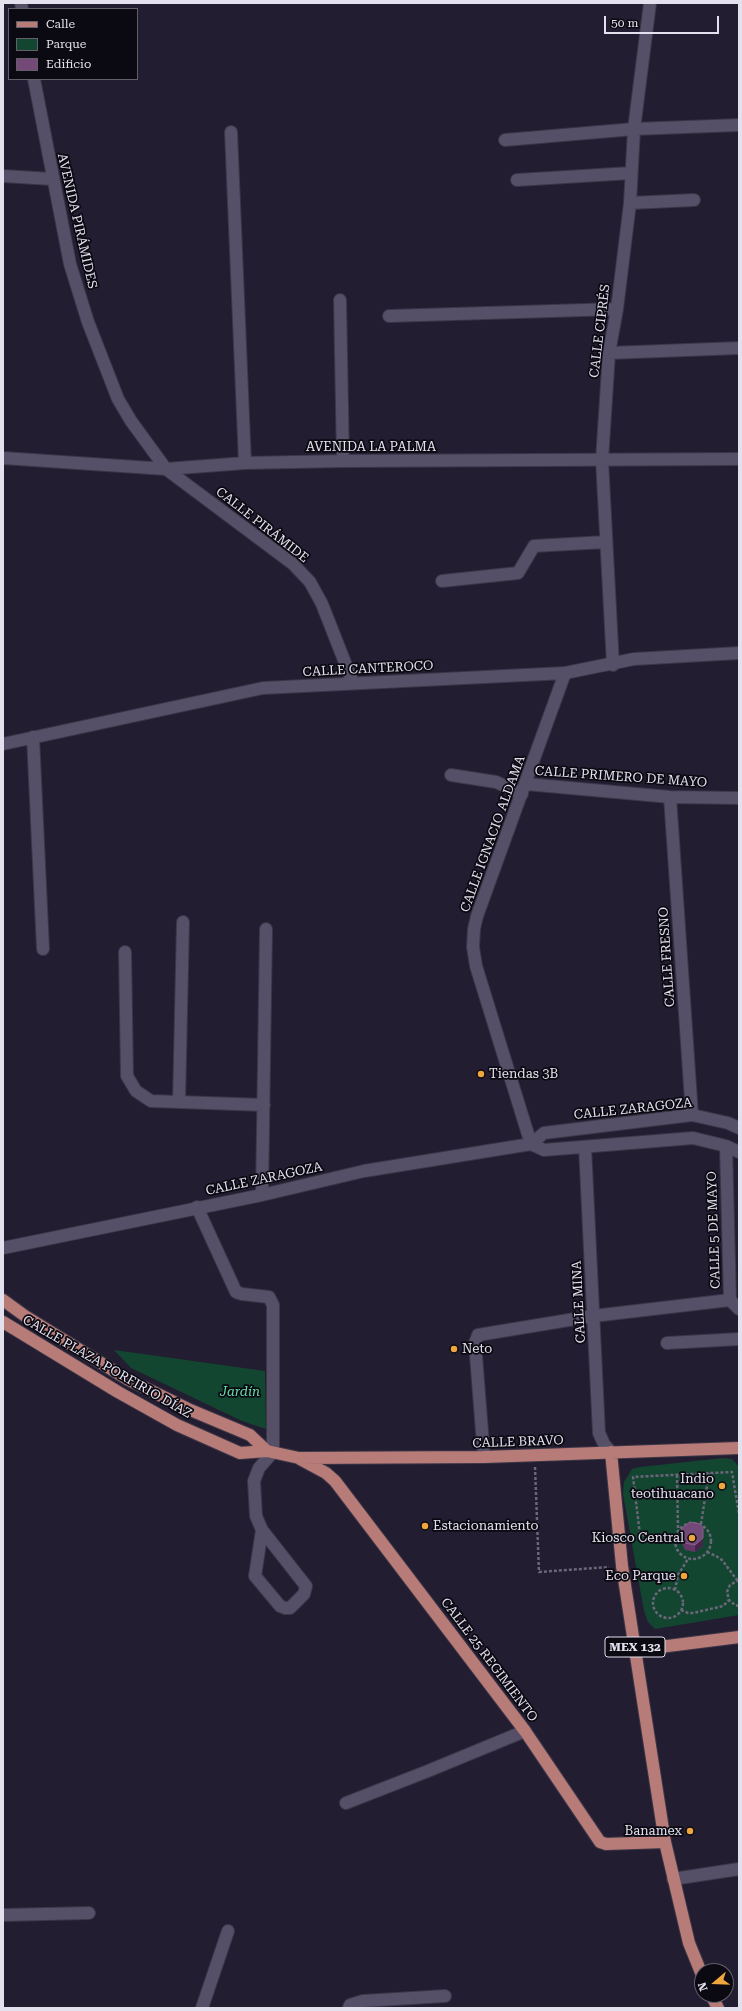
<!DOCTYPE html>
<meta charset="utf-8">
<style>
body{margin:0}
#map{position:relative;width:742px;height:2011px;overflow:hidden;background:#221d31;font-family:"Roboto Serif",serif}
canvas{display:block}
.frame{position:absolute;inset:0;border:4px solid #e4e1ef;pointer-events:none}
.legend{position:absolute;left:8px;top:8px;width:130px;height:72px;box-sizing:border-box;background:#0b0911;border:1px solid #625f6a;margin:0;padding:5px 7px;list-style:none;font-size:12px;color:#e4e1ef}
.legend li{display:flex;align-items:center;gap:8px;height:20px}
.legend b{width:20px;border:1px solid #625f6a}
.north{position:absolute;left:694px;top:1963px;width:40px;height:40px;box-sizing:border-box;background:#0b0911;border:1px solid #625f6a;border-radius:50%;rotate:251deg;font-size:11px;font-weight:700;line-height:16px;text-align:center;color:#e4e1ef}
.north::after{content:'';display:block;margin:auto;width:14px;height:18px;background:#efa73d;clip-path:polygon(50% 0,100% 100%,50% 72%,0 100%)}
.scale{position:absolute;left:604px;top:16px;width:115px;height:18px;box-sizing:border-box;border:2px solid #e4e1ef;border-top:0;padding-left:5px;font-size:12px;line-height:14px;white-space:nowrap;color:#e4e1ef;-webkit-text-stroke:3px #0b0911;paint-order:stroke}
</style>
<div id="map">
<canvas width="742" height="2011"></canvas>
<div class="frame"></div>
<ul class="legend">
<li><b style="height:5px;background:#b77b78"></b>Calle</li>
<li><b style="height:11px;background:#124631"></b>Parque</li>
<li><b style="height:11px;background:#724977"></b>Edificio</li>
</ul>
<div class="north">N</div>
<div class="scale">50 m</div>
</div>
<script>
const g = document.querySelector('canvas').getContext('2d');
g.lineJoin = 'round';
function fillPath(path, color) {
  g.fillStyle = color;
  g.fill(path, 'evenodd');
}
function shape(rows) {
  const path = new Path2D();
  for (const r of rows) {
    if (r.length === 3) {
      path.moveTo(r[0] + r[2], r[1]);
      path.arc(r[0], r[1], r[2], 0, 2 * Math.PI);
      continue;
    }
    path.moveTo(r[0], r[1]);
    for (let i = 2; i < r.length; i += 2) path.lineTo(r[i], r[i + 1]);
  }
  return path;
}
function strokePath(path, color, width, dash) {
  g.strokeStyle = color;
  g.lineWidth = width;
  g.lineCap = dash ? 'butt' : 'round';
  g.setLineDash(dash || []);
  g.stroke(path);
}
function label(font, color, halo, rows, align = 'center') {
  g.font = font + ' "Roboto Serif",serif';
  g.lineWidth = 3.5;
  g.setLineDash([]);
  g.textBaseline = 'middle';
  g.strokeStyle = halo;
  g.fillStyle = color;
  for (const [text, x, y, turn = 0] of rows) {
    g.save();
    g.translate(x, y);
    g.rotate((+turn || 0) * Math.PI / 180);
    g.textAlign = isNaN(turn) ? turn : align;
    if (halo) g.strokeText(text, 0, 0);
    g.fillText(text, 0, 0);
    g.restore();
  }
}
const green = shape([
 [114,1350,265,1371,266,1429,242,1421,131,1368],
 [723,1458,732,1459,739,1467,739,1615,655,1629,648,1622,644,1611,623,1494,624,1482,632,1469,640,1467]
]);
const path = shape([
 [535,1467,539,1572,609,1567],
 [677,1475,678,1528],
 [693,1541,18],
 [701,1524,709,1473],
 [674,1537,640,1535,633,1477,732,1472,739,1514],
 [707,1552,716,1556,722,1560,737,1580],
 [739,1580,730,1585,727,1592,729,1600,735,1605,739,1606],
 [668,1603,15],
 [675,1590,678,1575,688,1559],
 [681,1610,688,1613,693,1613,723,1606,729,1600]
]);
const minor = shape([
 [21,3,22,9],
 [34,79,70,264,88,322,118,399,131,421,166,469,293,564,310,582,322,604,353,683],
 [231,132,245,463],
 [505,140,634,129,739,125],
 [3,176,52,179],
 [517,180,631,173],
 [630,203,694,200],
 [340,300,343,461],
 [389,316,617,309],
 [609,353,739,348],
 [3,458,166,469,245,463,343,461,739,459],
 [442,581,518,573,534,546,605,542],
 [613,665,602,460,609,353,617,309,630,203,634,129,650,3],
 [33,737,43,949],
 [3,744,263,688,565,673,634,659,739,653],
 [451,775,496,782,522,794],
 [526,784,670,797,739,798],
 [670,797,692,1115],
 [125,952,127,1076,136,1091,151,1101,264,1105],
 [179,1102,183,922],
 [531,1144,476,966,473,947,474,929,477,916,565,673],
 [531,1144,544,1150,693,1138,726,1146,739,1152],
 [726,1146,730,1300,739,1309],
 [585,1147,599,1433,604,1444,611,1452],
 [262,1195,266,929],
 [197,1207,236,1292,242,1294,269,1297,273,1305,273,1452,259,1468,254,1481,256,1516,262,1530,255,1576,280,1606,285,1608,290,1608,304,1594,306,1586,262,1530],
 [3,1248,262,1195,364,1171,531,1144,544,1133,692,1115,728,1123,739,1128],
 [667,1343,739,1339],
 [484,1457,475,1343,478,1335,593,1316,730,1300],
 [346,1803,428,1771,525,1731],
 [673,1879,739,1869],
 [3,1915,89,1913],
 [202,2008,228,1931],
 [349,2008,350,2005,363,2001,445,1996]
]);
const major = shape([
 [3,1300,25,1316,127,1379,188,1409,250,1435,267,1451],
 [3,1322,118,1392,177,1425,240,1453,267,1451,299,1458,484,1457,739,1448],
 [611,1452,622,1566,665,1842,689,1943,702,1975],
 [300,1459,326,1473,335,1481,525,1731,600,1842,606,1844,665,1842],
 [636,1650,739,1637],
 [711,1995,718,2008]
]);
const wall = shape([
 [703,1528,703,1546,695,1552,685,1550,681,1541,681,1533]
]);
const shadedWall = shape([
 [703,1538,703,1546,695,1552,695,1545]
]);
const building = shape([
 [690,1522,700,1524,703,1528,703,1538,695,1545,685,1543,681,1533,682,1528,690,1522]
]);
const markers = [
 [481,1074,4,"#efa73d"],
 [454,1349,4,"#efa73d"],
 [722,1486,4,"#efa73d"],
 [425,1526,4,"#efa73d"],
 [692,1538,4,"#efa73d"],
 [684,1576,4,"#efa73d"],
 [690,1831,4,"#efa73d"]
];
const shields = [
 [635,1647,60]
];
const shieldNames = [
 ["MEX 132",635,1647]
];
const streetNames = [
 ["AVENIDA PIRÁMIDES",77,221,77],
 ["CALLE CIPRÉS",600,331,-83],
 ["AVENIDA LA PALMA",371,447],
 ["CALLE PIRÁMIDE",262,525,38],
 ["CALLE CANTEROCO",368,669,-3],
 ["CALLE PRIMERO DE MAYO",621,777,4],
 ["CALLE IGNACIO ALDAMA",493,834,-70],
 ["CALLE FRESNO",667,957,-94],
 ["CALLE ZARAGOZA",633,1109,-6],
 ["CALLE ZARAGOZA",264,1179,-12],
 ["CALLE 5 DE MAYO",714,1230,-92],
 ["CALLE MINA",579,1302,-93],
 ["CALLE PLAZA PORFIRIO DÍAZ",107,1367,30],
 ["CALLE BRAVO",518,1442,-2],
 ["CALLE 25 REGIMIENTO",489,1660,53]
];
const poiNames = [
 ["Tiendas 3B",489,1074,"left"],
 ["Neto",462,1349,"left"],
 ["Indio",714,1479],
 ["teotihuacano",714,1494],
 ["Estacionamiento",433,1526,"left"],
 ["Kiosco Central",684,1538],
 ["Eco Parque",676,1576],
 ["Banamex",682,1831]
];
const parkNames = [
 ["Jardín",240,1392]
];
fillPath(green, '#124631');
strokePath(minor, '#3c3647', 14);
strokePath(major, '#3c3647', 14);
strokePath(path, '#6b6678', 2.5, [3, 2]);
strokePath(minor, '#555068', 12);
strokePath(major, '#b77b78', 12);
fillPath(wall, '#653768');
fillPath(shadedWall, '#44254c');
fillPath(building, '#724977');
strokePath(building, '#84618a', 1);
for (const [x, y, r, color] of markers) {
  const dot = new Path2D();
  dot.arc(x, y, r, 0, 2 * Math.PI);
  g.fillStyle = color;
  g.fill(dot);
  strokePath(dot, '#0b0911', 1.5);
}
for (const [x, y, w] of shields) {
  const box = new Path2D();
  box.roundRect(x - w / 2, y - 10, w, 20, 3);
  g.fillStyle = '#0b0911';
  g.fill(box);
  strokePath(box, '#e4e1ef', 1);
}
label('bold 12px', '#e4e1ef', null, shieldNames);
label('13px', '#e4e1ef', '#0b0911', streetNames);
label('13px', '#e4e1ef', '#0b0911', poiNames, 'right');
label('italic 13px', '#68e0ac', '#0b0911', parkNames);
</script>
